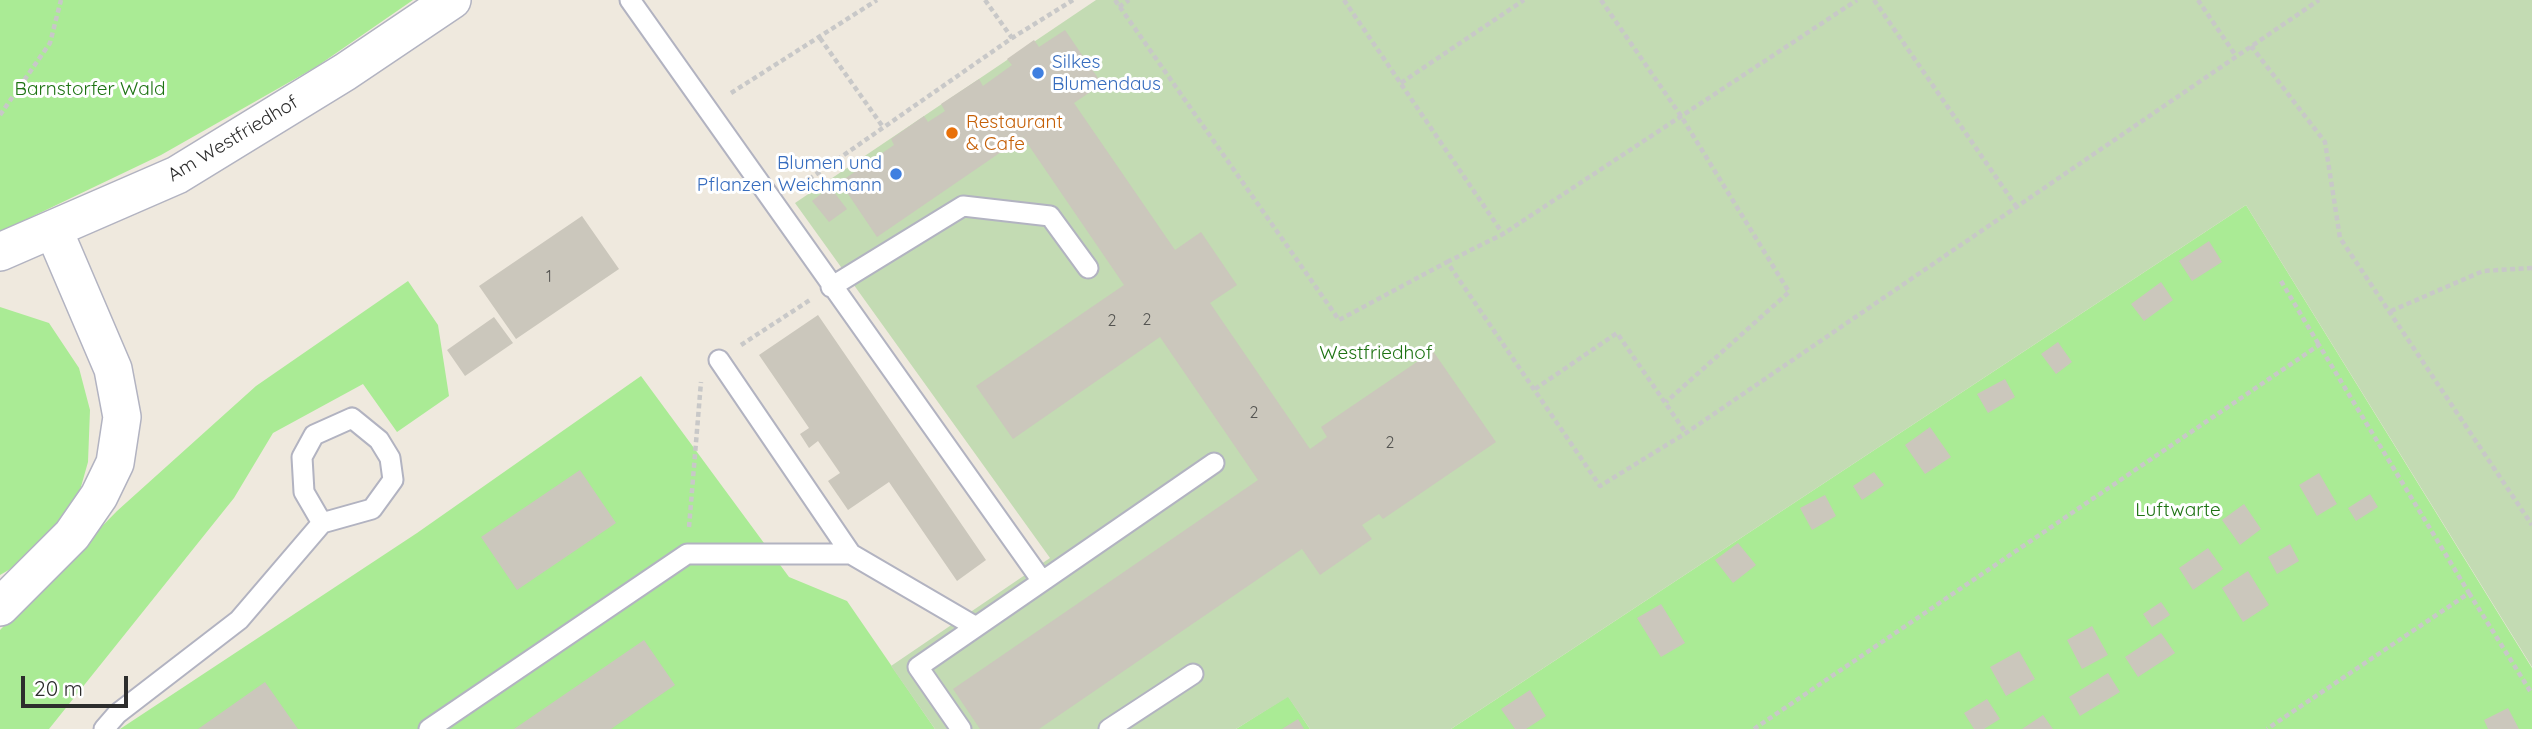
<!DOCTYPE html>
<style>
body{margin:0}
#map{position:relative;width:2532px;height:729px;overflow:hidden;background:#efe9de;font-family:Quicksand,sans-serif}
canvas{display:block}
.scale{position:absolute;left:21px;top:676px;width:107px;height:32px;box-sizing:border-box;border:4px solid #2d2d2d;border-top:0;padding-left:9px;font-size:21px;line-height:24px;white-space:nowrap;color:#2d2d2d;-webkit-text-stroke:5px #fff;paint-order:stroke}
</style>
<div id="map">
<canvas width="2532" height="729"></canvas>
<div class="scale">20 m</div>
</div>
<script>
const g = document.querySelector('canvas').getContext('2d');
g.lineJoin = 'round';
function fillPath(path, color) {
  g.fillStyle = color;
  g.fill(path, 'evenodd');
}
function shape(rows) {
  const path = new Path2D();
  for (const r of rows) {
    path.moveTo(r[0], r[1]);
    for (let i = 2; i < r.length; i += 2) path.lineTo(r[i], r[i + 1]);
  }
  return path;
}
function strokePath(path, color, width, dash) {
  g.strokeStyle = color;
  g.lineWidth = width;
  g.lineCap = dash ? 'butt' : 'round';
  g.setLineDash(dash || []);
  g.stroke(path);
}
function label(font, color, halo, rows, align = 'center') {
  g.font = font + ' Quicksand,sans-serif';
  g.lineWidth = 6;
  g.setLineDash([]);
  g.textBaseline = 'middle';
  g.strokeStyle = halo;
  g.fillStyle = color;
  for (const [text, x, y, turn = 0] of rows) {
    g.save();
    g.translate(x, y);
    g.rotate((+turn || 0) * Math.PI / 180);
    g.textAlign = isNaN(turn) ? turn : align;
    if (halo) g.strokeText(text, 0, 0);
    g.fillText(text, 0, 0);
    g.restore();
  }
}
const green = shape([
 [0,0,413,0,316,67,161,155,0,232],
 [2246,205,2532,668,2532,729,1451,729],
 [408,281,438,325,449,396,397,432,363,384,273,433,234,498,49,729,0,729,0,630,117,511,256,386],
 [0,307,49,323,79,368,90,410,88,462,75,508,40,552,0,575],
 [641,376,789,577,847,601,935,729,120,729,417,533],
 [1288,696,1310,729,1236,729]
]);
const cemetery = shape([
 [1096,0,2532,0,2532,667,2246,205,1451,729,1310,729,1288,697,1236,729,935,729,891,666,1050,558,795,203]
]);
const building = shape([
 [1065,30,1102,84,1074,103,1175,250,1201,232,1237,285,1210,303,1310,449,1327,437,1321,427,1433,351,1496,442,1383,519,1379,514,1362,525,1372,539,1320,575,1302,549,1039,729,980,729,953,689,1258,480,1160,337,1013,439,976,386,1124,285,1023,137,877,237,840,182,894,145,891,139,924,116,928,122,945,111,941,104,979,79,983,86,1012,65,1007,59,1034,40,1039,47],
 [830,187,847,209,829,222,812,201],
 [582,216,619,269,516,339,479,286],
 [2209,241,2222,262,2192,281,2179,261],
 [2161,282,2173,300,2144,321,2131,304],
 [818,315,986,560,957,581,889,482,848,510,828,481,840,473,818,441,809,448,800,434,809,428,759,355],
 [494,317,513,343,465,376,447,350],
 [2058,342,2072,362,2056,374,2041,354],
 [2005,379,2015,397,1988,413,1977,394],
 [1930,427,1951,457,1925,474,1905,445],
 [580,470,616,523,517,590,481,537],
 [1874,472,1884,485,1862,500,1853,486],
 [2319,473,2337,504,2317,516,2299,485],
 [2370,494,2378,507,2356,521,2348,508],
 [1825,495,1836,516,1812,530,1800,508],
 [2244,504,2261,529,2240,545,2222,520],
 [1738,543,1756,565,1733,583,1715,560],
 [2290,544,2299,561,2277,574,2268,557],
 [2208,548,2223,569,2193,590,2179,568],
 [2248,571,2269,605,2243,622,2222,588],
 [2161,602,2170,615,2152,627,2143,614],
 [1661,604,1685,643,1661,657,1637,618],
 [2092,626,2108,655,2082,669,2067,640],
 [2161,633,2175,653,2138,677,2125,657],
 [644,640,675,685,611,729,514,729],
 [2019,651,2035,679,2006,696,1990,667],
 [2108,673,2120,692,2080,716,2069,697],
 [265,682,298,729,198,729],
 [1530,690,1546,716,1526,729,1515,729,1501,709],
 [1987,699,2000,719,1984,729,1974,729,1964,713],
 [2508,708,2519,729,2488,729,2484,720],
 [2043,715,2053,729,2022,729],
 [1298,719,1304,729,1282,729]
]);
const path = shape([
 [985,0,1012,38],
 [1115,0,1339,320,1447,262,1600,486,1686,433,2319,0],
 [1344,0,1503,234],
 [1601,0,1681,116,1789,292,1666,402],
 [1874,0,2018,209],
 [2198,0,2236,56],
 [1119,7,1129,0],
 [820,38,883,127],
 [2251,46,2325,142,2340,238,2532,525],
 [1401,83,1524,0],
 [731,93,877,0],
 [0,115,50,43,61,0],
 [795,189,1012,38,1073,0],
 [1447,262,1503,234,1857,0],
 [2281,281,2319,345],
 [2391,311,2483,271,2532,268],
 [741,345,810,300],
 [1535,389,1617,333,1686,433],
 [689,527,701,382],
 [2469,593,2532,694],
 [1754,729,2319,345,2469,593,2267,729]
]);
const service = shape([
 [630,0,1042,581],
 [831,287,963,206,1050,216,1088,268],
 [719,360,851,554,976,627,1214,463],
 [104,729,117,714,239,620,322,523,372,509,393,480,390,458,379,440,352,418,314,435,302,457,304,492,322,523],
 [429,729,687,554,851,554],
 [961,729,918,667,976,627],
 [1109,729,1193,674]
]);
const minor = shape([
 [0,252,177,175,345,72,452,0],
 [0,607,72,535,99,496,115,463,122,417,113,369,54,231]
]);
const markers = [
 [1038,73,7,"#3f7fe0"],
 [952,133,7,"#e8710a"],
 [896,174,7,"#3f7fe0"]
];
const numberNames = [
 ["1",549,277],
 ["2",1147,320],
 ["2",1112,321],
 ["2",1254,413],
 ["2",1390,443]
];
const shopNames = [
 ["Silkes",1052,62],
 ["Blumendaus",1052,84],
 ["Blumen und",882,163,"right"],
 ["Pflanzen Weichmann",882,185,"right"]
];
const parkNames = [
 ["Barnstorfer Wald",90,89],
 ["Westfriedhof",1376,353],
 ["Luftwarte",2178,510]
];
const foodNames = [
 ["Restaurant",966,122],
 ["& Cafe",966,144]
];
const streetNames = [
 ["Am Westfriedhof",233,139,-31]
];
fillPath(green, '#aaeb95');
fillPath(cemetery, '#c3dbb3');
fillPath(building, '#cbc7bc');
strokePath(service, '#b2b3c1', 23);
strokePath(minor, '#b2b3c1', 40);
strokePath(path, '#c8c8c8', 4.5, [5, 3.5]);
strokePath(service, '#fff', 19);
strokePath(minor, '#fff', 37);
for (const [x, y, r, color] of markers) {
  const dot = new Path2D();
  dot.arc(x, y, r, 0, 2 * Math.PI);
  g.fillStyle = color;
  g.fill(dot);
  strokePath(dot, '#fff', 2.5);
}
label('16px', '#545451', null, numberNames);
label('19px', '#366cbe', '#fff', shopNames, 'left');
label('19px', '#1e7313', '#fff', parkNames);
label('19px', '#c56008', '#fff', foodNames, 'left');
label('19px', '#2d2d2d', '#fff', streetNames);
</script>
